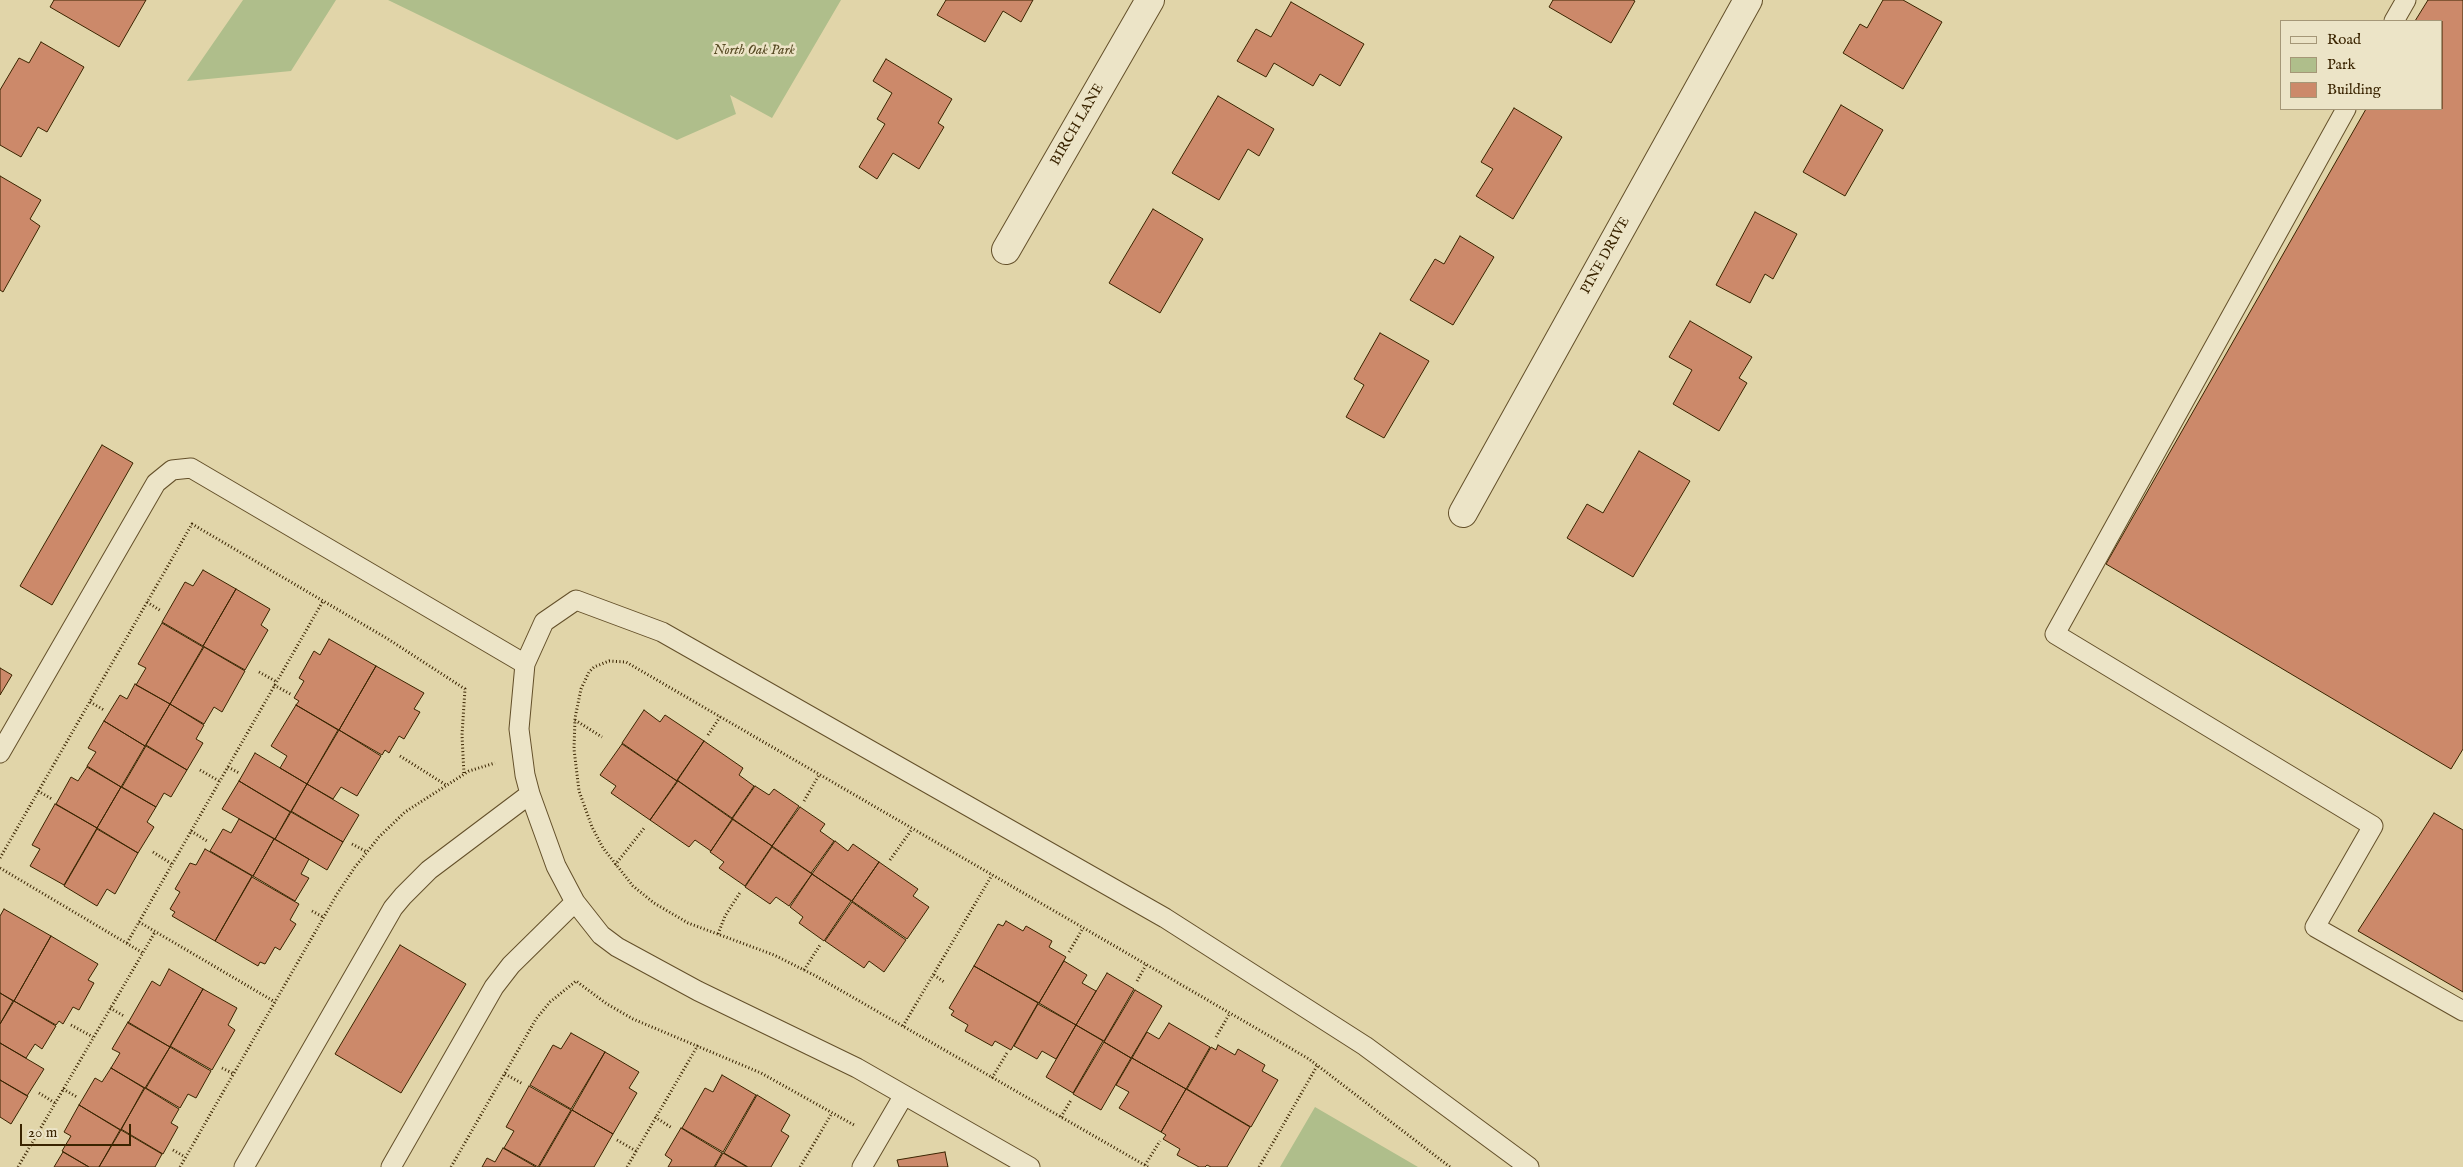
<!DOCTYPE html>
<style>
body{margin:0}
#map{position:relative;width:2463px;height:1167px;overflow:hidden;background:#e1d5a9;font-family:"IM FELL English",serif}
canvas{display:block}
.legend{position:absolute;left:2280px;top:20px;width:162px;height:90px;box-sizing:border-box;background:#ece4c7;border:1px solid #a59777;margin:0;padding:6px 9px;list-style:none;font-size:15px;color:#3a2400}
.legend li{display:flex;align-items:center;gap:10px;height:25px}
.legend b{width:25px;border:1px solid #a59777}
.scale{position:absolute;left:20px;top:1124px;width:111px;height:22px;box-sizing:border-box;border:2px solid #3a2400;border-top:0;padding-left:6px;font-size:15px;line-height:18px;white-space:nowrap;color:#3a2400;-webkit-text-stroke:4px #ece4c7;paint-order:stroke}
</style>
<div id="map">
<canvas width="2463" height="1167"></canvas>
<ul class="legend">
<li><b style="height:6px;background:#ece4c7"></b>Road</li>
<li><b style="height:14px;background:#afbe8b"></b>Park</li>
<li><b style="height:14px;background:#cc896a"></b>Building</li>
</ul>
<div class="scale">20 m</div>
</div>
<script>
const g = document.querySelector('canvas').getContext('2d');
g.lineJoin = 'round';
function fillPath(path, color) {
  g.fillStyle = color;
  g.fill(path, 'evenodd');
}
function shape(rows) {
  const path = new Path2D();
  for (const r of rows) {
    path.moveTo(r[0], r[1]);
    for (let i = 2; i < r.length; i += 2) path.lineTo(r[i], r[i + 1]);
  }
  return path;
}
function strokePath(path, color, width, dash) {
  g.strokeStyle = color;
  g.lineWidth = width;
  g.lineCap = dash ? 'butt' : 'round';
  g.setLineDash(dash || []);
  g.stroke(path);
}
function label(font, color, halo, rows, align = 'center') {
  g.font = font + ' "IM FELL English",serif';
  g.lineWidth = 5;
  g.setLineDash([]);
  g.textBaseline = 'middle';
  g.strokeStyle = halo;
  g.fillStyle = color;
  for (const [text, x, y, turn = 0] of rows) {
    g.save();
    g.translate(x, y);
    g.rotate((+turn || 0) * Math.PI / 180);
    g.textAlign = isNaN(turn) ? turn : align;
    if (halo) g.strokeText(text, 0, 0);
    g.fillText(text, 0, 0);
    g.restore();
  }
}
const green = shape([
 [243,0,336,0,291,71,187,81],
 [388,0,841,0,772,118,730,95,736,114,677,140],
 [1315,1107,1418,1167,1280,1167]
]);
const building = shape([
 [54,0,146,0,119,47,50,7,54,0],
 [946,0,1033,0,1021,22,1003,11,985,42,937,15,946,0],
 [1553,0,1633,0,1635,1,1611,43,1549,7,1553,0],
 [1883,0,1903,0,1942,22,1903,89,1843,53,1860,24,1867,28,1883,0],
 [2428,0,2463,0,2463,749,2451,769,2106,564,2366,109,2442,109,2442,21,2415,21,2428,0],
 [1291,2,1364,44,1340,86,1320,74,1313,86,1274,63,1266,77,1237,61,1256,29,1271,37,1291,2],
 [41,42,84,67,47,132,38,127,21,157,0,145,0,90,19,58,29,63,41,42],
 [886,59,952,99,938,123,944,127,919,169,893,153,877,179,859,167,885,124,877,119,892,93,873,81,886,59],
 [1218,96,1274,129,1259,156,1248,149,1219,200,1172,173,1218,96],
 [1841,105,1883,130,1845,196,1803,172,1841,105],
 [1514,108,1562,137,1513,219,1476,196,1493,169,1481,162,1514,108],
 [0,176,41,200,30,219,40,226,3,292,0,290,0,176],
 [1153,209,1203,239,1160,313,1109,283,1153,209],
 [1755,212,1797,234,1773,279,1765,274,1750,303,1716,285,1755,212],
 [1460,236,1494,257,1453,325,1410,300,1435,259,1444,264,1460,236],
 [1690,321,1752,357,1739,378,1747,383,1719,431,1673,404,1692,370,1669,357,1690,321],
 [1380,333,1429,361,1384,438,1346,417,1364,385,1354,379,1380,333],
 [102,445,133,463,52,605,20,586,102,445],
 [1639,451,1690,481,1633,577,1567,538,1587,504,1603,513,1639,451],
 [203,570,236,589,203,646,162,622,185,582,193,586,203,570],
 [236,589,270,609,261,625,268,630,245,670,203,646,236,589],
 [162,623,203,647,170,704,136,685,146,668,138,664,162,623],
 [329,639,376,666,339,730,296,705,299,701,294,698,304,681,299,678,314,651,320,655,329,639],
 [204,647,245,671,222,712,214,707,204,724,170,704,204,647],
 [376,666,424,693,414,709,420,712,404,739,399,736,389,753,385,750,382,755,339,730,376,666],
 [0,668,12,675,0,695,0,668],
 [135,684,170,704,145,746,104,721,120,695,127,699,135,684],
 [170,704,204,725,196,739,203,743,187,770,146,745,170,704],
 [296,705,338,730,307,784,280,768,287,756,271,746,296,705],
 [644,710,660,722,665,715,704,741,677,781,622,743,644,710],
 [104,721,145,746,121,787,87,766,96,752,88,748,104,721],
 [339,730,381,756,357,796,341,787,333,799,307,784,339,730],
 [704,741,743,768,739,775,754,786,732,818,677,780,704,741],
 [622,744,677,781,650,820,611,793,616,786,600,775,622,744],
 [146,746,187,770,171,797,164,793,156,807,122,787,146,746],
 [255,753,307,784,291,812,239,781,255,753],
 [87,767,121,787,97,828,56,804,71,777,78,781,87,767],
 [239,781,290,812,275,839,222,809,239,781],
 [678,781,732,819,711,851,695,840,689,847,650,820,678,781],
 [307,784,359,815,343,842,291,811,307,784],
 [755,786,769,795,774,789,799,806,772,846,732,819,755,786],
 [121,787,156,807,147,822,154,827,138,853,97,828,121,787],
 [55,804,97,828,64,885,30,866,40,849,32,845,55,804],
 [800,807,825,824,820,831,834,841,811,873,772,846,800,807],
 [291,812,343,842,327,870,275,839,291,812],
 [2434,813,2463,830,2463,992,2358,931,2434,813],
 [239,819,274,839,253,876,210,851,223,829,231,833,239,819],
 [733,819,772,846,745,886,719,868,724,862,710,852,733,819],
 [97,829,138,853,115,894,107,889,97,906,64,886,97,829],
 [274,839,309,859,301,874,309,878,295,901,253,876,274,839],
 [835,841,848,851,853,844,879,862,852,901,812,874,835,841],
 [772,847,812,874,789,906,776,897,770,904,745,887,772,847],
 [205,849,252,876,215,941,172,916,175,912,170,909,180,892,175,889,190,863,196,865,205,849],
 [879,862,918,889,913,896,929,907,907,939,852,901,879,862],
 [812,874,851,901,824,941,799,923,803,917,790,907,812,874],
 [252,877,299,904,290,920,296,924,280,950,275,947,265,964,260,962,258,966,215,941,252,877],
 [852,902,906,940,884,972,869,961,864,968,825,941,852,902],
 [4,909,51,936,14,1001,0,993,0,916,4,909],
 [1006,921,1023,931,1026,926,1052,941,1049,947,1066,957,1039,1003,974,966,998,924,1003,926,1006,921],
 [51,936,98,964,88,980,94,983,79,1010,73,1007,63,1024,59,1021,56,1025,14,1001,51,936],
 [400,945,466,984,401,1093,335,1054,400,945],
 [1064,961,1087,975,1082,983,1096,991,1076,1025,1039,1003,1064,961],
 [974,966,1038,1003,1011,1050,995,1041,992,1046,965,1031,968,1025,951,1015,954,1011,949,1008,974,966],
 [169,969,203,989,170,1047,128,1023,152,981,160,986,169,969],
 [1107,973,1134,989,1104,1041,1076,1025,1107,973],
 [203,989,237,1008,228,1025,235,1030,212,1070,170,1046,203,989],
 [1135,990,1162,1006,1131,1058,1104,1042,1135,990],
 [0,993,13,1001,0,1024,0,993],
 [14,1001,56,1026,42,1049,35,1044,26,1058,0,1043,0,1024,14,1001],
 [1038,1004,1076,1025,1056,1059,1042,1051,1037,1059,1014,1046,1038,1004],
 [128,1022,170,1047,145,1088,111,1068,120,1053,112,1049,128,1022],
 [1169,1023,1210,1047,1186,1089,1132,1058,1147,1032,1159,1039,1169,1023],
 [1076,1025,1103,1041,1073,1093,1046,1077,1076,1025],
 [571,1033,605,1052,571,1109,530,1085,553,1045,561,1049,571,1033],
 [1104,1042,1131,1058,1101,1110,1073,1094,1104,1042],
 [0,1043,44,1069,27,1096,0,1080,0,1043],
 [1218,1045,1235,1055,1238,1049,1265,1065,1262,1071,1278,1080,1251,1127,1187,1089,1211,1047,1216,1050,1218,1045],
 [170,1047,211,1071,196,1098,188,1094,180,1108,146,1088,170,1047],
 [605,1052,639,1072,629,1088,637,1093,613,1134,572,1110,605,1052],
 [1132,1058,1186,1089,1161,1132,1119,1108,1129,1092,1116,1085,1132,1058],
 [111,1068,144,1088,121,1130,79,1105,95,1078,102,1082,111,1068],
 [722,1075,756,1095,723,1152,682,1128,705,1088,713,1092,722,1075],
 [0,1080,28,1096,11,1124,0,1117,0,1080],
 [529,1086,571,1110,538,1167,504,1148,514,1131,506,1127,529,1086],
 [145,1088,179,1109,171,1123,178,1127,163,1154,121,1129,145,1088],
 [1186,1089,1250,1127,1227,1167,1211,1167,1207,1165,1205,1167,1199,1167,1177,1155,1180,1149,1163,1139,1166,1135,1161,1132,1186,1089],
 [757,1095,790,1115,781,1131,789,1136,771,1167,748,1167,724,1153,757,1095],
 [79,1105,120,1130,99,1167,89,1167,62,1151,71,1136,64,1132,79,1105],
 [572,1110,613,1134,594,1167,539,1167,572,1110],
 [681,1128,722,1153,714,1167,668,1167,672,1160,665,1155,681,1128],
 [121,1130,162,1154,155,1167,99,1167,121,1130],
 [503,1148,536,1167,482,1167,487,1158,495,1162,503,1148],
 [63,1152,89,1167,54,1167,63,1152],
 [945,1152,948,1167,899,1167,897,1160,945,1152],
 [723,1153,747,1167,715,1167,723,1153]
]);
const path = shape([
 [147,602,161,611],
 [259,672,277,682],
 [274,685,292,695],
 [90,702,104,710],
 [575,720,602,737],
 [708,735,720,717],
 [400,756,446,785],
 [228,767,239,773],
 [200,770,219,781],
 [38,791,52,799],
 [804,801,819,775],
 [191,831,207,841],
 [352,844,367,852],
 [153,852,172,864],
 [0,858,192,524,388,639,465,689,462,735,464,775],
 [890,860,912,829],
 [615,865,645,827],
 [0,868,143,953],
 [312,911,323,917],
 [139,922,275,1002],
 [718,934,725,916,741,891],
 [127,943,323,601],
 [1069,952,1083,928],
 [804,970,820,945],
 [934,975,944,982],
 [1137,981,1146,965],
 [110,1008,124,1016],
 [71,1025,93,1037],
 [903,1026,992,875],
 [1216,1037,1230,1013],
 [222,1068,234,1074],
 [505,1074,523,1084],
 [992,1078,1007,1053],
 [63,1089,77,1097],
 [39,1093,55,1103],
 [655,1117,672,1128],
 [1061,1117,1071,1100],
 [617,1140,636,1151],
 [173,1150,185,1157],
 [1145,1165,1160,1141],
 [18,1167,155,932],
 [180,1167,337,894,355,867,379,837,405,812,469,771,495,763],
 [451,1167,536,1019,550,1002,576,981,607,1004,633,1019,761,1073,854,1125],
 [627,1167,698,1045],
 [800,1167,832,1113],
 [1148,1167,814,975,774,955,688,923,654,903,633,886,603,848,592,827,579,791,574,749,575,718,581,689,589,672,594,667,609,661,626,662,1309,1059,1450,1167],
 [1259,1167,1317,1066]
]);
const service = shape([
 [2394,21,2406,0],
 [2346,109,2055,634,2373,826,2315,927,2463,1011],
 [525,664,519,729,525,775,530,794,556,866,575,902,601,935,617,947,698,991,857,1068,1030,1167],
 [0,753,156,483,172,470,191,468,525,664,544,622,576,600,662,632,1165,918,1365,1046,1529,1167],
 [244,1167,393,908,403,896,429,870,530,794],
 [391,1167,494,987,511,965,575,902],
 [862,1167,904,1095]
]);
const minor = shape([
 [1006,250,1150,0],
 [1463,513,1748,0]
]);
const parkNames = [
 ["North Oak Park",754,51]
];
const streetNames = [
 ["BIRCH LANE",1078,125,-60],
 ["PINE DRIVE",1606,256,-61]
];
fillPath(green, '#afbe8b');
fillPath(building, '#cc896a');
strokePath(building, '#3a2400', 1);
strokePath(service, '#64502a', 21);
strokePath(minor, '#64502a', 30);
strokePath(path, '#3a2400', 3, [1, 2.5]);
strokePath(service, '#ece4c7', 19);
strokePath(minor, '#ece4c7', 28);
label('italic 14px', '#574a23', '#ece4c7', parkNames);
label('14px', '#3a2400', '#ece4c7', streetNames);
</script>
